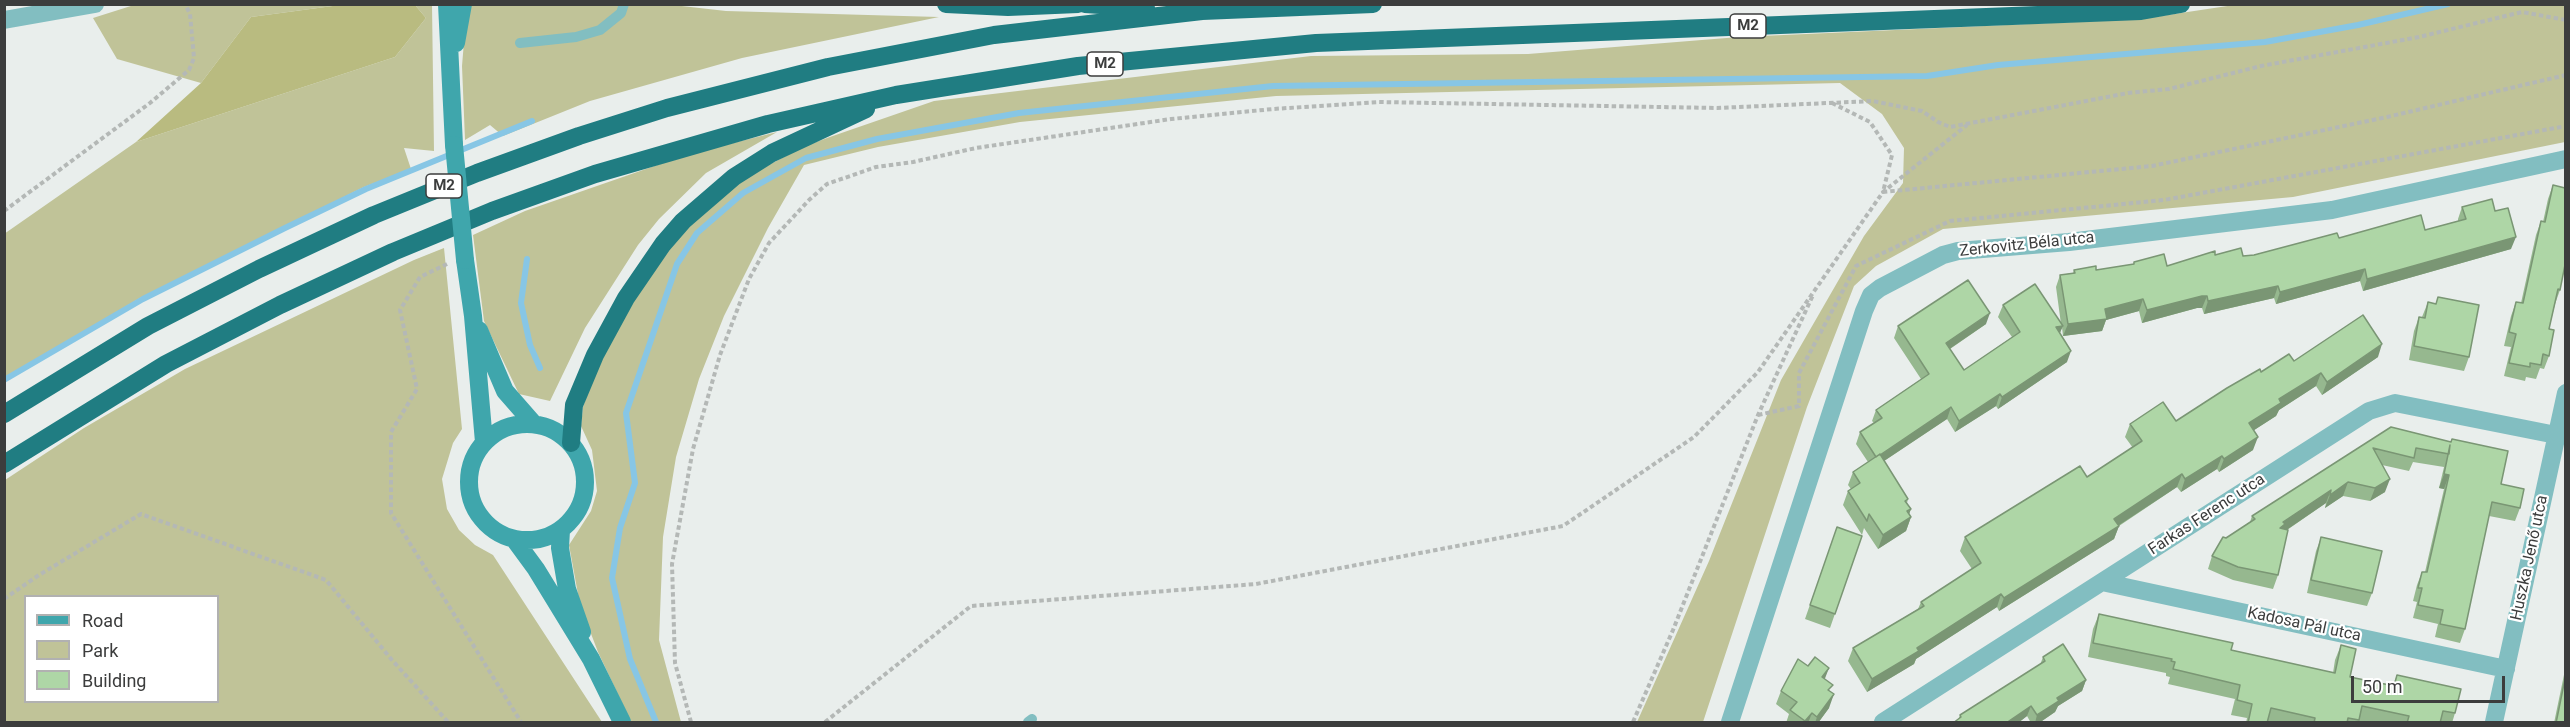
<!DOCTYPE html>
<meta charset="utf-8">
<style>
body{margin:0}
#map{position:relative;width:2570px;height:727px;overflow:hidden;background:#e9eeec;font-family:Roboto,sans-serif}
canvas{display:block}
.frame{position:absolute;inset:0;border:6px solid #3c3d3d;pointer-events:none}
.legend{position:absolute;left:24px;top:595px;width:195px;height:108px;box-sizing:border-box;background:#fff;border:2px solid #b1b1b1;margin:0;padding:8px 10px;list-style:none;font-size:18px;color:#3c3d3d}
.legend li{display:flex;align-items:center;gap:12px;height:30px}
.legend b{width:30px;border:2px solid #b1b1b1}
.scale{position:absolute;left:2351px;top:676px;width:154px;height:27px;box-sizing:border-box;border:3px solid #3c3d3d;border-top:0;padding-left:8px;font-size:18px;line-height:21px;white-space:nowrap;color:#3c3d3d;-webkit-text-stroke:4px #fff;paint-order:stroke}
</style>
<div id="map">
<canvas width="2570" height="727"></canvas>
<div class="frame"></div>
<ul class="legend">
<li><b style="height:8px;background:#3fa6ac"></b>Road</li>
<li><b style="height:16px;background:#c0c398"></b>Park</li>
<li><b style="height:16px;background:#aed6a6"></b>Building</li>
</ul>
<div class="scale">50 m</div>
</div>
<script>
const g = document.querySelector('canvas').getContext('2d');
g.lineJoin = 'round';
function fillPath(path, color) {
  g.fillStyle = color;
  g.fill(path, 'evenodd');
}
function shape(rows) {
  const path = new Path2D();
  for (const r of rows) {
    if (r.length === 3) {
      path.moveTo(r[0] + r[2], r[1]);
      path.arc(r[0], r[1], r[2], 0, 2 * Math.PI);
      continue;
    }
    path.moveTo(r[0], r[1]);
    for (let i = 2; i < r.length; i += 2) path.lineTo(r[i], r[i + 1]);
  }
  return path;
}
function strokePath(path, color, width, dash) {
  g.strokeStyle = color;
  g.lineWidth = width;
  g.lineCap = dash ? 'butt' : 'round';
  g.setLineDash(dash || []);
  g.stroke(path);
}
function label(font, color, halo, rows, align = 'center') {
  g.font = font + ' Roboto,sans-serif';
  g.lineWidth = 4.5;
  g.setLineDash([]);
  g.textBaseline = 'middle';
  g.strokeStyle = halo;
  g.fillStyle = color;
  for (const [text, x, y, turn = 0] of rows) {
    g.save();
    g.translate(x, y);
    g.rotate((+turn || 0) * Math.PI / 180);
    g.textAlign = isNaN(turn) ? turn : align;
    if (halo) g.strokeText(text, 0, 0);
    g.fillText(text, 0, 0);
    g.restore();
  }
}
const green = shape([
 [664,4,726,11,939,17,742,58,590,101,503,136,490,125,465,140,462,66,467,5],
 [134,5,340,5,251,17,201,83,117,59,93,18],
 [415,5,432,5,434,151,404,148,411,169,364,187,140,298,5,378,4,234,136,142,395,57,426,18],
 [2234,5,2565,5,2565,142,2293,197,1943,229,1876,266,1854,286,1807,407,1703,722,1637,722,1709,561,1781,380,1864,236,1903,183,1904,148,1882,114,1840,83,1276,96,1020,122,878,147,804,165,768,228,724,316,699,379,676,457,663,537,659,640,681,722,631,722,598,652,580,605,569,545,591,511,597,491,592,450,581,426,583,407,592,380,630,304,682,231,738,181,803,147,827,138,934,101,1311,56,1528,54,1739,37,2141,19],
 [777,132,706,173,659,219,638,245,585,328,550,401,519,394,484,321,473,235,525,211,689,154],
 [444,248,462,429,453,443,442,479,447,509,459,530,475,545,493,555,602,722,5,722,5,480,84,428,185,369,414,260],
 [26,596,218,596,218,702,26,702]
]);
const forest = shape([
 [415,5,426,18,395,57,136,142,201,83,251,17,340,5]
]);
const stream = shape([
 [527,259,521,303,530,345,540,368],
 [4,380,143,299,285,228,366,189,532,121],
 [656,722,630,659,612,578,620,528,635,483,626,413,677,264,697,233,743,193,806,158,877,139,1019,113,1273,86,1927,76,1998,65,2265,42,2358,25,2448,4]
]);
const path = shape([
 [1832,103,1870,122,1892,155,1883,192,2152,166,2387,117,2566,75],
 [4,211,150,103,189,70,194,58,190,14,185,4],
 [447,264,420,277,400,310,417,389,391,432,391,513,521,722],
 [1758,415,1799,406,1799,373,1856,266,1950,221,2164,200,2566,126],
 [4,599,39,575,141,514,326,580,392,660,448,722],
 [691,722,675,663,672,564,693,449,720,355,749,279,769,243,809,200,827,184,876,167,913,162,976,148,1171,119,1273,109,1379,102,1717,108,1873,101,1922,111,1938,122,1950,127,2128,93,2169,89,2261,66,2419,37,2522,12,2566,20],
 [825,722,971,606,1256,584,1563,526,1694,437,1758,372,1883,192,1967,125],
 [1633,722,1673,630,1758,415,1813,295]
]);
const lane = shape([
 [520,43,576,37,600,30,621,13,624,4],
 [1028,722,1032,719]
]);
const street = shape([
 [4,20,95,4],
 [2102,582,2506,669],
 [1730,722,1864,311,1871,295,1880,288,1943,255,1958,251,2069,242,2332,210,2566,159],
 [1883,722,2369,411,2395,403,2556,435],
 [2494,722,2566,393]
]);
const secondary = shape([
 [447,4,454,145],
 [456,43,463,4],
 [465,260,473,316,484,442],
 [479,330,505,391,533,423],
 [527,482,58],
 [561,530,560,548,567,589,582,632],
 [514,539,536,569,591,659,622,722]
]);
const highway = shape([
 [946,4,1008,7,1078,4],
 [1085,4,1146,8],
 [4,414,148,326,259,269,374,215,477,173,579,136,667,108,828,67,994,35,1202,11,1373,4],
 [571,443,574,405,595,355,626,298,663,244,683,221,734,177,772,153,866,109],
 [4,464,166,364,280,305,393,252,492,211,595,174,768,124,896,95,1078,66,1316,43,2141,11,2181,4]
]);
const secondaryBridge = shape([
 [454,145,465,260]
]);
const wall = shape([
 [2553,185,2560,290,2555,304,2549,329,2549,356,2544,369,2540,368,2536,379,2526,377,2525,381,2504,376,2511,347,2504,346,2511,316,2516,302,2521,303,2536,235,2541,221,2543,222,2548,199],
 [2462,207,2495,211,2511,249,2363,291,2360,281,2276,304,2274,298,2204,314,2202,308,2197,308,2142,323,2139,311,2106,320,2102,331,2063,336,2062,327,2060,333,2067,362,1998,409,1996,406,1955,432,1947,419,1884,461,1908,499,1907,503,1911,509,1909,514,1911,517,1906,531,1878,549,1864,528,1862,535,1843,505,1848,491,1851,489,1848,485,1853,472,1868,462,1856,444,1860,432,1874,423,1872,421,1876,410,1921,379,1894,338,1898,326,1986,324,1950,349,1964,370,2012,337,1998,317,2003,305,2061,324,2056,287,2060,275,2073,273,2074,270,2096,270,2133,265,2134,262,2167,266,2215,255,2243,256,2254,255,2339,238,2425,230,2458,221,2458,219],
 [2438,297,2469,357,2464,371,2409,360,2414,331,2419,317,2422,317,2428,302,2436,304],
 [2378,357,2322,395,2316,386,2279,410,2276,416,2254,430,2253,450,2219,472,2217,469,2181,492,2177,487,2119,526,2114,539,1999,611,1997,607,1916,659,1914,664,1867,692,1848,661,1853,648,1918,609,1921,602,1972,569,1960,551,1965,537,2087,477,2133,448,2125,437,2130,424,2176,421,2261,372,2294,361],
 [2391,427,2451,442,2501,484,2520,508,2515,521,2489,516,2465,629,2460,643,2435,637,2438,624,2413,618,2417,602,2413,601,2417,585,2422,572,2425,572,2444,489,2439,488,2444,467,2413,462,2409,471,2382,465,2385,492,2370,501,2343,496,2325,508,2326,503,2287,530,2278,575,2273,589,2233,580,2208,569,2212,556,2226,538,2250,522,2252,516],
 [1837,527,1862,536,1830,628,1805,619],
 [2321,538,2372,593,2367,606,2307,593,2316,551],
 [2099,614,2231,650,2333,673,2335,660,2341,645,2350,677,2393,685,2397,675,2455,713,2452,723,2366,723,2358,721,2358,723,2246,723,2247,718,2231,715,2235,699,2168,684,2170,677,2166,676,2166,673,2088,657,2093,629],
 [2043,657,2086,680,2082,691,2058,706,2055,712,2039,723,2031,723,2027,716,2018,723,1953,723,1958,720,1960,715,2040,665],
 [2565,670,2565,723,2554,723],
 [1825,679,1830,692,1829,708,1818,723,1786,723,1789,714,1776,704,1781,691]
]);
const shadedWall = shape([
 [2516,237,2511,249,2363,291,2367,279],
 [2365,269,2360,281,2276,304,2280,292],
 [2278,286,2274,298,2204,314,2208,301],
 [2202,296,2207,296,2202,308,2197,308,2142,323,2147,310],
 [2143,299,2139,311,2106,320,2102,331,2063,336,2068,324,2105,309],
 [1990,313,1986,324,1942,354,1946,343],
 [2063,326,2058,337,2056,327],
 [2382,344,2378,357,2322,395,2327,382],
 [2071,351,2067,362,1998,409,2002,397],
 [2321,373,2316,386,2279,410,2276,416,2245,436,2249,423,2279,399],
 [2000,394,1996,406,1955,432,1959,421],
 [1951,407,1947,419,1872,469,1876,458],
 [2258,437,2253,450,2219,472,2224,459],
 [2222,456,2217,469,2181,492,2185,479],
 [2182,474,2177,487,2110,531,2119,526,2114,539,1999,611,2004,598,2114,519],
 [2444,474,2449,475,2444,489,2439,488],
 [2390,479,2385,492,2370,501,2375,488],
 [2348,482,2343,496,2325,508,2330,495],
 [2331,490,2326,503,2282,533,2275,542,2283,522],
 [1911,509,1907,519,1911,517,1906,531,1878,549,1883,535],
 [2001,594,1997,607,1916,659,1914,664,1867,692,1872,679,1917,648],
 [1829,668,1824,681,1822,677],
 [2086,680,2082,691,2058,706,2055,712,2039,723,2035,723,2037,715,2057,698],
 [1834,694,1829,708,1818,723,1815,723,1817,717],
 [2031,706,2027,716,2018,723,2006,723],
 [1812,713,1808,723,1805,723,1805,721]
]);
const building = shape([
 [2553,185,2565,188,2565,265,2560,290,2558,289,2549,329,2554,330,2549,356,2543,354,2541,365,2530,363,2530,367,2509,363,2516,334,2509,332,2516,302,2523,303,2541,221,2545,222,2553,185],
 [2492,199,2495,211,2508,208,2516,237,2367,279,2365,269,2280,292,2278,286,2208,301,2207,296,2202,296,2147,310,2143,299,2105,309,2107,319,2068,324,2060,275,2075,273,2074,270,2096,266,2096,270,2134,264,2134,262,2164,254,2167,266,2215,251,2215,255,2241,248,2243,256,2254,255,2337,233,2339,238,2421,215,2425,230,2466,219,2462,207,2492,199],
 [1968,280,1990,313,1946,343,1964,370,2020,332,2003,305,2035,284,2063,326,2056,327,2071,351,2002,397,2000,394,1959,421,1951,407,1880,455,1880,454,1876,457,1860,432,1882,418,1876,410,1929,374,1898,326,1968,280],
 [2438,297,2479,305,2469,357,2414,346,2419,317,2425,318,2428,302,2436,304,2438,297],
 [2363,315,2382,344,2327,382,2321,373,2279,399,2281,403,2249,423,2258,437,2224,459,2222,456,2185,479,2182,474,2114,519,2119,526,2004,598,2001,594,1917,648,1919,651,1872,679,1853,648,1924,606,1921,602,1981,563,1965,537,2080,466,2087,477,2142,441,2130,424,2163,402,2176,421,2227,388,2260,369,2261,372,2289,354,2294,361,2363,315],
 [2391,427,2451,442,2452,439,2508,451,2501,484,2524,489,2520,508,2492,502,2465,629,2440,624,2443,610,2418,605,2422,588,2418,588,2422,572,2427,572,2449,475,2444,474,2450,445,2449,454,2416,448,2414,458,2373,448,2390,479,2375,488,2348,482,2330,495,2331,490,2283,522,2285,524,2280,528,2288,530,2278,575,2238,567,2212,556,2223,537,2226,538,2255,519,2252,516,2391,427],
 [1880,454,1908,499,1905,501,1911,509,1907,511,1911,517,1883,535,1869,514,1867,521,1848,491,1860,483,1853,472,1880,454],
 [1837,527,1862,536,1835,614,1810,605,1837,527],
 [2321,537,2382,551,2372,593,2311,580,2321,537],
 [2099,614,2233,643,2231,650,2335,673,2341,645,2356,649,2350,677,2394,686,2397,675,2461,689,2455,713,2443,711,2440,723,2407,723,2409,716,2362,706,2359,720,2348,718,2347,723,2314,723,2315,718,2271,708,2267,723,2248,723,2252,704,2237,700,2240,685,2173,669,2175,662,2171,661,2172,659,2093,643,2099,614],
 [2063,644,2086,680,2057,698,2059,701,2037,715,2031,706,2006,723,1953,723,1961,717,1960,715,2045,661,2043,657,2063,644],
 [1815,657,1829,668,1822,677,1833,685,1828,690,1834,694,1817,717,1812,713,1805,721,1790,710,1797,702,1781,691,1798,659,1808,666,1815,657],
 [2565,679,2565,723,2556,723,2565,679]
]);
const shields = [
 [1748,26,36],
 [1105,64,36],
 [444,186,36]
];
const shieldNames = [
 ["M2",1748,26],
 ["M2",1105,64],
 ["M2",444,186]
];
const streetNames = [
 ["Zerkovitz Béla utca",2027,245,-6],
 ["Farkas Ferenc utca",2207,515,-33],
 ["Huszka Jenő utca",2530,558,-78],
 ["Kadosa Pál utca",2304,625,12]
];
fillPath(green, '#c0c398');
fillPath(forest, '#b9bb80');
strokePath(stream, '#87c6e5', 6);
strokePath(path, '#b4b8b6', 4, [4.5, 3]);
strokePath(lane, '#82bec1', 10);
strokePath(street, '#82bec1', 18);
strokePath(secondary, '#3fa6ac', 18);
strokePath(highway, '#207d82', 18);
strokePath(secondaryBridge, '#3fa6ac', 18);
fillPath(wall, '#96b88f');
fillPath(shadedWall, '#7a9674');
fillPath(building, '#aed6a6');
strokePath(building, '#7a9674', 1.5);
for (const [x, y, w] of shields) {
  const box = new Path2D();
  box.roundRect(x - w / 2, y - 12, w, 24, 4.5);
  g.fillStyle = '#fff';
  g.fill(box);
  strokePath(box, '#3c3d3d', 1.5);
}
label('bold 15px', '#3c3d3d', null, shieldNames);
label('16px', '#3c3d3d', '#fff', streetNames);
</script>
